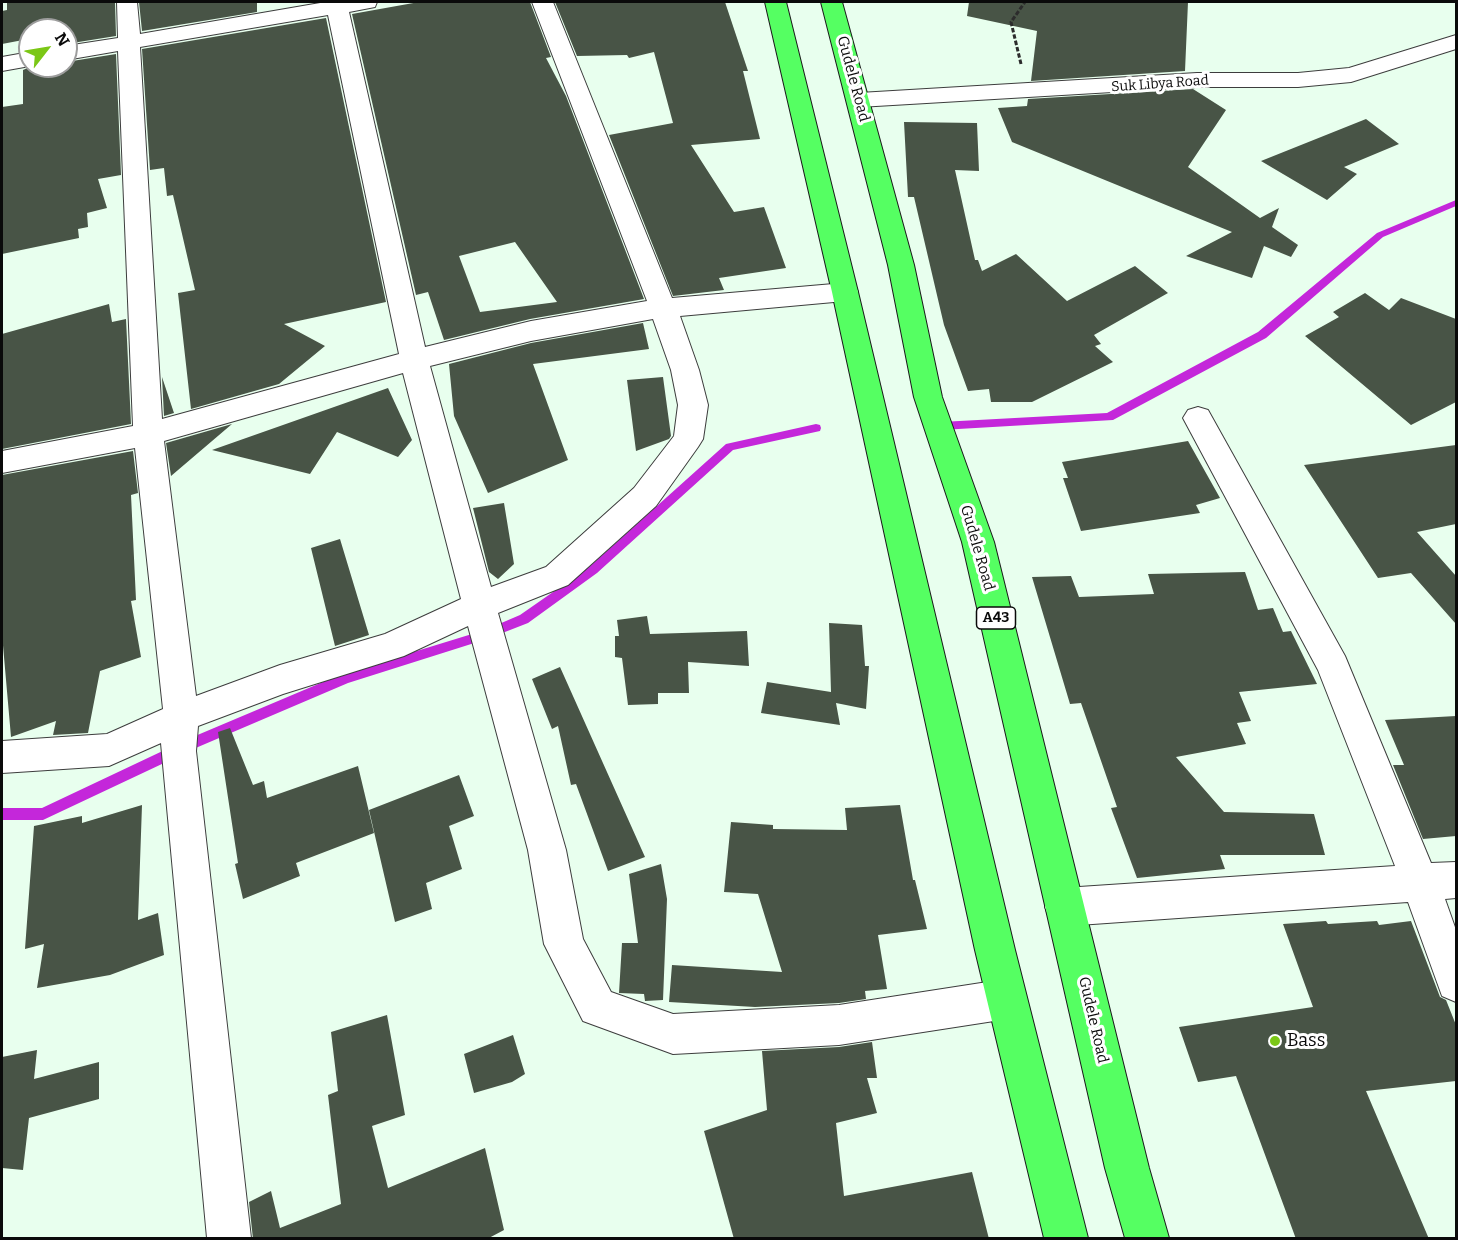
<!DOCTYPE html>
<style>
body{margin:0}
#map{position:relative;width:1458px;height:1240px;overflow:hidden;background:#e8ffee;font-family:Bitter,serif}
canvas{display:block}
.frame{position:absolute;inset:0;border:3px solid #0a0a0a;pointer-events:none}
.north{position:absolute;left:18px;top:18px;width:60px;height:60px;box-sizing:border-box;background:#fff;border:2px solid #9d9d9d;border-radius:50%;rotate:59deg;font-size:16px;font-weight:700;line-height:24px;text-align:center;color:#0a0a0a}
.north::after{content:'';display:block;margin:auto;width:21px;height:27px;background:#7bc716;clip-path:polygon(50% 0,100% 100%,50% 72%,0 100%)}
</style>
<div id="map">
<canvas width="1458" height="1240"></canvas>
<div class="frame"></div>
<div class="north">N</div>
</div>
<script>
const g = document.querySelector('canvas').getContext('2d');
g.lineJoin = 'round';
function shape(rows) {
  const path = new Path2D();
  for (const r of rows) {
    path.moveTo(r[0], r[1]);
    for (let i = 2; i < r.length; i += 2) path.lineTo(r[i], r[i + 1]);
  }
  return path;
}
function fillPath(path, color) {
  g.fillStyle = color;
  g.fill(path, 'evenodd');
}
function strokePath(path, color, width, dash) {
  g.strokeStyle = color;
  g.lineWidth = width;
  g.lineCap = dash ? 'butt' : 'round';
  g.setLineDash(dash || []);
  g.stroke(path);
}
function label(font, color, halo, rows, align = 'center') {
  g.font = font + ' Bitter,serif';
  g.lineWidth = 6;
  g.setLineDash([]);
  g.textBaseline = 'middle';
  g.strokeStyle = halo;
  g.fillStyle = color;
  for (const [text, x, y, turn = 0] of rows) {
    g.save();
    g.translate(x, y);
    g.rotate((+turn || 0) * Math.PI / 180);
    g.textAlign = isNaN(turn) ? turn : align;
    if (halo) g.strokeText(text, 0, 0);
    g.fillText(text, 0, 0);
    g.restore();
  }
}
const stream = shape([
 [1456,200,1456,206,1383,237,1266,338,1113,420,941,430,936,426,941,422,1107,413,1258,332,1377,233,1456,200],
 [816,424,820,425,821,428,820,431,733,450,597,573,528,623,487,639,348,683,198,747,43,820,2,820,2,808,42,808,188,739,342,674,485,630,520,615,589,567,726,444,816,424]
]);
const building = shape([
 [7,2,115,2,116,36,66,44,66,30,30,30,30,50,23,51,23,40,2,44,2,11,7,10],
 [139,2,257,2,257,12,142,31],
 [419,2,530,2,551,57,546,58,566,96,644,299,530,319,444,340,428,292,416,295,352,14],
 [515,242,557,302,480,312,459,256],
 [555,2,725,2,748,71,743,71,760,139,691,145,734,212,764,207,786,268,719,278,724,290,673,296,609,135,673,123,654,52,629,58,627,55,577,56],
 [969,2,1188,2,1185,71,1031,81,1037,31,967,16],
 [326,18,386,302,284,324,325,346,279,384,191,409,178,293,195,290,173,195,167,196,164,168,150,170,142,49],
 [116,54,121,175,98,179,107,208,87,213,88,227,78,229,79,238,2,254,2,107,23,104,23,70,32,66,66,66,66,62],
 [1193,89,1226,110,1188,167,1260,218,1279,208,1272,227,1298,245,1291,257,1264,246,1252,278,1186,256,1232,232,1012,142,998,108,1027,106,1028,99],
 [1366,119,1399,144,1344,167,1357,174,1327,200,1261,161],
 [904,122,977,123,979,171,955,170,975,260,978,260,982,271,1016,254,1067,301,1135,266,1168,293,1094,335,1101,344,1095,346,1113,362,1032,402,991,402,989,389,968,391,944,325,914,197,908,197],
 [1365,293,1389,310,1401,298,1456,319,1456,402,1411,425,1305,336,1339,317,1333,312],
 [109,304,112,322,126,319,131,424,2,449,2,334],
 [643,323,649,349,533,364,568,460,488,493,454,416,449,364,531,343],
 [162,377,174,413,164,416],
 [663,377,671,436,669,439,636,451,627,380],
 [388,388,412,440,398,457,337,432,310,474,212,450],
 [232,424,171,476,166,443],
 [1188,441,1220,498,1196,505,1200,513,1081,531,1063,478,1068,478,1062,462],
 [1456,445,1456,524,1417,532,1456,576,1456,624,1411,573,1378,578,1304,465],
 [133,451,138,493,131,495,136,600,131,601,141,657,100,671,88,733,53,735,56,721,11,737,2,634,2,475],
 [504,503,514,564,498,579,489,572,473,508],
 [340,539,369,635,335,646,311,548],
 [1245,572,1258,610,1273,608,1283,632,1291,631,1317,684,1239,692,1251,721,1237,723,1246,744,1176,757,1224,812,1314,814,1325,855,1220,855,1225,869,1137,878,1111,808,1117,807,1081,703,1070,704,1032,577,1071,576,1079,597,1154,594,1148,574],
 [647,616,650,634,747,631,749,666,688,662,689,693,658,693,658,704,628,705,622,658,615,657,615,636,619,636,617,620],
 [829,623,862,625,865,666,869,666,866,709,836,703,840,725,761,713,767,682,831,692],
 [560,667,645,857,608,871,576,784,571,785,558,726,552,729,532,679],
 [1456,716,1456,836,1423,839,1393,765,1404,765,1385,720],
 [230,728,253,785,264,781,267,798,358,766,374,833,296,863,300,876,243,899,235,864,238,863,218,732],
 [459,775,474,816,449,826,462,869,426,883,432,909,395,922,369,810],
 [142,805,138,920,158,913,164,955,110,975,37,988,44,944,25,949,34,826,82,816,82,823],
 [900,805,913,880,915,880,927,929,878,935,887,989,865,991,866,999,839,1003,755,1007,669,1002,672,965,782,972,758,894,724,892,731,822,773,825,773,829,847,830,845,808],
 [661,864,667,899,663,1000,645,1001,644,994,619,993,622,943,638,943,629,874],
 [1326,921,1328,924,1377,921,1379,925,1411,921,1440,997,1446,1000,1456,1025,1456,1081,1366,1091,1429,1239,1296,1239,1236,1076,1198,1082,1179,1027,1313,1007,1283,924],
 [387,1015,405,1115,372,1126,388,1188,485,1148,504,1230,487,1239,253,1239,249,1202,271,1191,280,1228,341,1204,328,1095,338,1091,331,1032],
 [513,1035,525,1074,512,1082,474,1093,464,1054],
 [872,1042,877,1078,867,1078,877,1113,836,1123,844,1196,972,1172,989,1239,734,1239,704,1131,767,1110,762,1051,839,1047],
 [37,1050,34,1079,99,1062,99,1099,29,1118,23,1170,2,1168,2,1057]
]);
const path = shape([
 [1021,64,1011,22,1025,2]
]);
const minor = shape([
 [117,2,137,2,140,34,326,2,377,2,375,7,349,12,425,347,531,321,647,301,532,2,553,2,672,298,845,283,855,285,858,292,855,299,845,301,680,316,699,370,708,405,703,439,698,447,656,506,568,585,498,613,566,850,583,939,611,992,673,1014,839,1005,1007,979,1021,985,1027,999,1021,1013,1007,1019,839,1045,673,1054,583,1021,544,944,528,850,468,626,404,656,283,694,198,726,196,751,251,1238,207,1238,161,743,109,766,2,773,2,741,107,734,163,709,135,448,2,473,2,451,133,426,118,51,66,60,66,46,118,38,117,2],
 [328,15,399,354,162,419,140,47,328,15],
 [653,319,671,370,678,405,674,436,634,488,546,567,491,587,430,366,531,341,653,319],
 [403,373,461,599,385,634,280,665,196,696,164,441,403,373],
 [1456,35,1456,49,1351,82,1298,87,1197,87,859,107,851,105,847,100,851,95,859,93,1197,73,1298,73,1349,68,1456,35],
 [30,52,30,66,2,71,2,57,30,52],
 [1198,407,1208,410,1345,656,1431,863,1456,862,1456,898,1445,899,1456,930,1456,1002,1442,996,1408,902,1064,926,1050,920,1045,907,1050,894,1064,888,1395,866,1318,670,1183,418,1188,410,1198,407]
]);
const trunk = shape([
 [765,2,786,2,858,292,1015,950,1088,1238,1044,1238,975,950,832,292,765,2],
 [821,2,842,2,914,265,942,397,994,542,1149,1168,1169,1238,1125,1238,1105,1168,962,542,914,397,888,265,821,2]
]);
const markers = [
 [1275,1041,6,"#7bc716"]
];
const farStreetnames = [
 ["Suk Libya Road",1160,84,-4]
];
const shields = [
 [996,618,39]
];
const shieldNames = [
 ["A43",996,618]
];
const streetNames = [
 ["Gudele Road",853,79,75],
 ["Gudele Road",977,548,74],
 ["Gudele Road",1093,1020,77]
];
const nearPoinames = [
 ["Bass",1287,1041]
];
fillPath(stream, '#c427da');
fillPath(building, '#485446');
strokePath(minor, '#3d3d3d', 2);
strokePath(trunk, '#1b1b1b', 2);
strokePath(path, '#2c2c2c', 3, [4.5, 2]);
fillPath(minor, '#fff');
fillPath(trunk, '#55ff62');
for (const [x, y, r, color] of markers) {
  const dot = new Path2D();
  dot.arc(x, y, r, 0, 2 * Math.PI);
  g.fillStyle = color;
  g.fill(dot);
  strokePath(dot, '#fff', 2);
}
label('14px', '#0a0a0a', '#fff', farStreetnames);
for (const [x, y, w] of shields) {
  const box = new Path2D();
  box.roundRect(x - w / 2, y - 11, w, 22, 4.5);
  g.fillStyle = '#fff';
  g.fill(box);
  strokePath(box, '#0a0a0a', 1.5);
}
label('bold 14px', '#0a0a0a', null, shieldNames);
label('15px', '#0a0a0a', '#fff', streetNames);
label('18px', '#0a0a0a', '#fff', nearPoinames, 'left');
</script>
